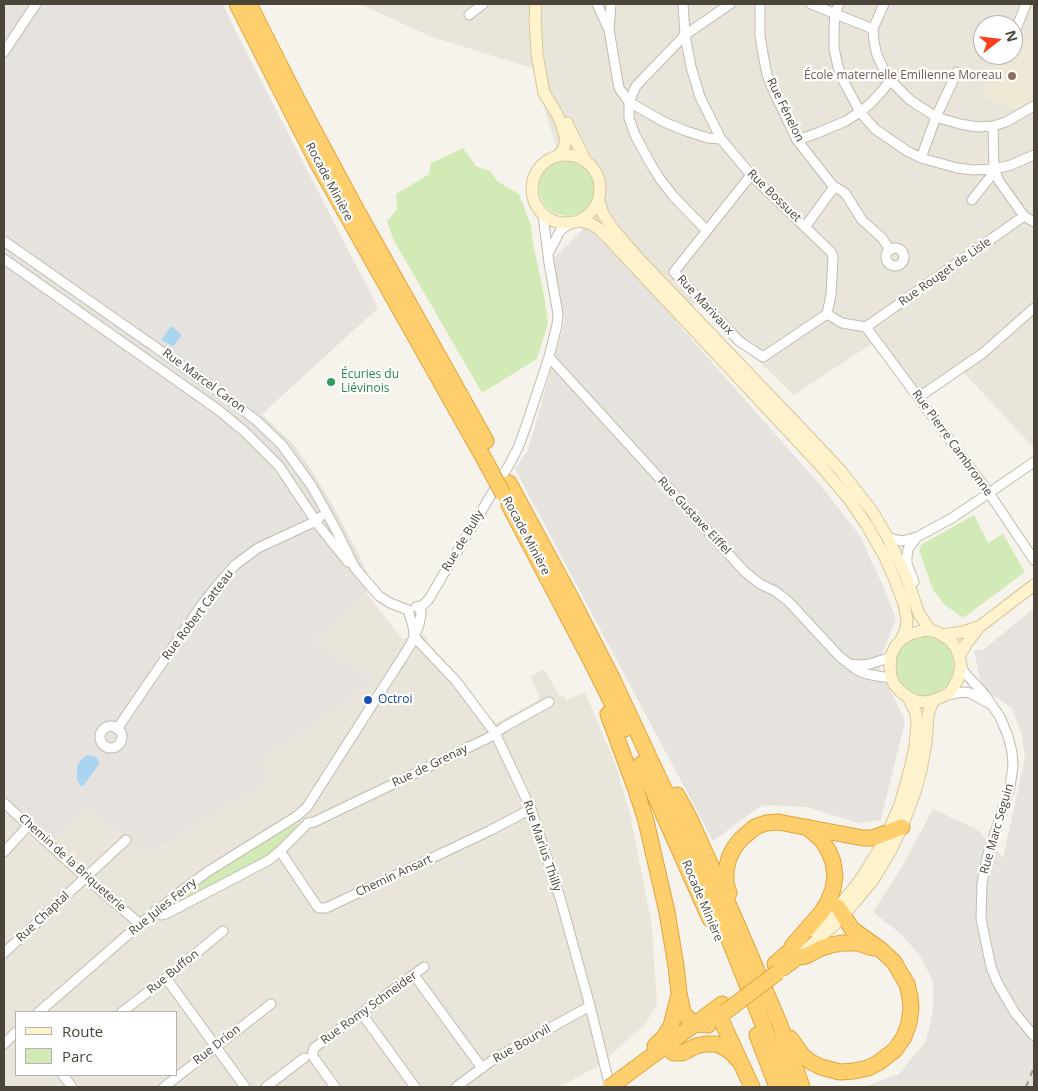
<!DOCTYPE html>
<meta charset="utf-8">
<style>
body{margin:0}
#map{position:relative;width:1038px;height:1091px;overflow:hidden;background:#f6f3ec;font-family:"Open Sans",sans-serif}
canvas{display:block}
.frame{position:absolute;inset:0;border:5px solid #4b4439;pointer-events:none}
.legend{position:absolute;left:15px;top:1011px;width:162px;height:65px;box-sizing:border-box;background:#fff;border:1px solid #b7b4b0;margin:0;padding:6px 9px;list-style:none;font-size:15px;color:#4b4439}
.legend li{display:flex;align-items:center;gap:10px;height:25px}
.legend b{width:25px;border:1px solid #b7b4b0}
.north{position:absolute;left:973px;top:15px;width:50px;height:50px;box-sizing:border-box;background:#fff;border:1px solid #b7b4b0;border-radius:50%;rotate:74deg;font-size:14px;font-weight:700;line-height:20px;text-align:center;color:#4b4439}
.north::after{content:'';display:block;margin:auto;width:18px;height:22px;background:#fc3f1d;clip-path:polygon(50% 0,100% 100%,50% 72%,0 100%)}
</style>
<div id="map">
<canvas width="1038" height="1091"></canvas>
<div class="frame"></div>
<ul class="legend">
<li><b style="height:6px;background:#fff3cd"></b>Route</li>
<li><b style="height:14px;background:#d2eab5"></b>Parc</li>
</ul>
<div class="north">N</div>
</div>
<script>
const g = document.querySelector('canvas').getContext('2d');
g.lineJoin = 'round';
function fillPath(path, color) {
  g.fillStyle = color;
  g.fill(path, 'evenodd');
}
function shape(rows) {
  const path = new Path2D();
  for (const r of rows) {
    if (r.length === 3) {
      path.moveTo(r[0] + r[2], r[1]);
      path.arc(r[0], r[1], r[2], 0, 2 * Math.PI);
      continue;
    }
    path.moveTo(r[0], r[1]);
    for (let i = 2; i < r.length; i += 2) path.lineTo(r[i], r[i + 1]);
  }
  return path;
}
function strokePath(path, color, width, dash) {
  g.strokeStyle = color;
  g.lineWidth = width;
  g.lineCap = dash ? 'butt' : 'round';
  g.setLineDash(dash || []);
  g.stroke(path);
}
function label(font, color, halo, rows, align = 'center') {
  g.font = font + ' "Open Sans",sans-serif';
  g.lineWidth = 4.5;
  g.setLineDash([]);
  g.textBaseline = 'middle';
  g.strokeStyle = halo;
  g.fillStyle = color;
  for (const [text, x, y, turn = 0] of rows) {
    g.save();
    g.translate(x, y);
    g.rotate((+turn || 0) * Math.PI / 180);
    g.textAlign = isNaN(turn) ? turn : align;
    if (halo) g.strokeText(text, 0, 0);
    g.fillText(text, 0, 0);
    g.restore();
  }
}
const residential = shape([
 [360,4,1034,4,1034,448,963,372,919,402,873,343,794,395,697,302,673,324,577,215,532,68,429,36],
 [983,25,1013,25,1013,55,983,55],
 [365,591,402,639,426,635,428,643,462,680,486,714,496,723,537,701,539,697,530,676,544,669,560,697,564,695,566,700,585,692,616,766,630,814,652,926,657,1005,645,1024,600,1065,559,1087,4,1087,4,800,87,807,150,856,273,777,260,762,375,681,313,642],
 [16,1012,176,1012,176,1075,16,1075]
]);
const industrial = shape([
 [4,4,223,4,233,26,378,308,262,414,294,445,312,471,333,506,359,555,373,585,313,642,375,681,260,762,274,777,169,843,149,856,87,807,53,844,4,800],
 [589,223,822,487,860,536,883,586,896,619,878,664,905,721,881,820,858,823,807,807,762,805,713,841,515,469,528,450,565,321,549,263],
 [1034,608,1034,1087,864,1087,899,1074,926,1041,933,1011,933,981,920,956,902,935,873,912,903,865,933,809,978,830,1003,858,1025,759,1022,734,1011,707,982,688,974,650,983,650]
]);
const education = shape([
 [1013,32,1034,40,1034,100,1017,111,981,97,999,55,1013,55]
]);
const green = shape([
 [463,148,476,166,490,171,497,181,519,194,531,225,533,243,544,295,548,323,537,359,482,393,393,239,387,221,397,209,396,194,429,174,431,163],
 [567,188,28],
 [974,515,988,543,1003,534,1025,572,963,618,945,605,933,590,919,550,922,544],
 [924,666,30],
 [290,826,298,826,301,828,269,858,170,910,168,907,213,874]
]);
const parking = shape([
 [430,983,473,1041,469,1052,428,994]
]);
const water = shape([
 [170,327,172,327,181,334,181,336,174,345,172,346,162,340,162,339],
 [87,755,93,756,98,759,99,764,84,785,81,786,77,780,77,771,78,764,82,759]
]);
const street = shape([
 [597,4,608,28],
 [611,4,609,30,619,88,629,102,629,118,635,135,649,161,660,179,674,197,706,230],
 [683,4,685,35,691,67,700,97,721,139,751,175,831,252,833,257,831,295,827,314,763,357,739,341,674,272,751,175],
 [760,4,760,35,763,54,767,75,774,92,797,140,833,186,832,190,805,227],
 [811,4,873,29],
 [839,4,835,14,834,30,834,48,838,67,844,82,860,112,875,129,907,151,921,158,957,168,973,170,994,169,1011,165,1034,155],
 [884,4,873,29,874,42,877,55,884,70,890,80,910,100,936,117,960,124,977,127,993,126,1006,122,1034,106],
 [469,15,483,4],
 [1016,29,1026,4],
 [4,52,36,4],
 [993,126,994,169,999,181,1024,216,1034,222],
 [721,139,708,138,686,131,664,122,629,102,636,86,685,35,730,4],
 [797,140,815,134,846,121,860,112,871,103,883,90,890,80],
 [921,158,936,117,957,72],
 [833,186,837,188,845,193,862,220,882,238,890,250],
 [972,200,991,176,994,169],
 [4,241,225,396,257,421,282,445,311,485,334,526,355,568,379,596,390,603,408,610],
 [895,257,9],
 [548,254,560,231,570,223],
 [4,259,217,409,245,432,279,466,319,526,348,562],
 [827,314,842,323,866,327],
 [866,327,989,493,1034,560],
 [866,327,1024,216],
 [549,357,745,572,760,584,775,591,788,601,840,657,857,670,867,674,883,677,891,677],
 [919,397,983,353,1034,308],
 [888,538,902,541,917,537,952,518,989,493,1034,462],
 [914,582,907,564,907,556,908,549,917,537],
 [416,607,423,605,429,599,443,575,509,465,518,448,526,426,549,357,557,325,558,314,549,263,543,215],
 [408,610,413,626,414,635,418,641,456,681,495,733,531,809,561,901,590,1006,610,1087],
 [849,664,860,665,870,664,891,657],
 [961,665,964,672,985,695,1000,717,1008,736,1012,752,1013,766,1010,787,988,854,982,883,981,919,991,967,997,982,1015,1013,1034,1036],
 [946,695,964,692,970,693,990,704],
 [111,737,11],
 [117,729,201,606,215,588,235,565,258,548,312,523,320,517],
 [4,803,85,877,140,924],
 [308,823,314,822,387,787,492,736,504,727,549,702],
 [280,851,317,906,319,908,326,908,489,831,531,809],
 [4,852,28,826],
 [156,910,162,915,166,914,269,860,280,851,308,823],
 [4,953,126,840],
 [414,975,482,1068],
 [166,978,245,1087],
 [39,1012,140,924,184,889,207,872,297,816,307,807,411,644,419,625,421,614,420,606],
 [122,1012,166,978,223,931],
 [362,1014,415,1087],
 [4,1044,16,1032],
 [63,1075,72,1087],
 [164,1087,271,1004],
 [266,1087,304,1058],
 [335,1087,312,1055,314,1048,424,967],
 [456,1087,494,1059,590,1006]
]);
const secondary = shape([
 [536,4,535,17,537,54,544,93,557,114,562,126,566,139,564,148,558,156],
 [567,123,585,160],
 [566,189,34],
 [599,201,603,214,613,229,637,257,792,419,840,470,872,511,888,538,906,576,919,614,931,631],
 [580,221,591,224,598,228,610,240,821,466,849,499,868,527,885,557,895,580,904,604,907,620,906,629,901,640,895,647,891,656,890,665,891,677,894,684,900,691,908,697,916,701,925,702,934,700,946,695,951,691,958,679,961,665,959,656,956,648,950,640,937,632,926,630,910,634,901,640],
 [942,635,963,632,978,627],
 [959,656,967,643,979,627,1034,585],
 [814,931,838,907,855,887,866,871,884,841,900,805,911,765,915,747,917,724,916,713,908,697],
 [801,954,834,925,854,903,873,880,890,852,902,827,915,792,921,770,926,743,928,715,931,706,934,700]
]);
const highway = shape([
 [237,4,317,162,487,464],
 [249,4,298,101,356,209,486,441],
 [509,483,571,598,612,678,671,804,700,869,720,917,788,1087],
 [509,505,590,659,625,729],
 [608,714,636,790,646,821,667,912,676,966,679,993,683,1013,689,1019,696,1024,708,1025],
 [641,764,710,919],
 [677,795,689,817,734,917,780,1025,802,1087],
 [729,893,726,884,726,870,729,858,734,848,740,840,755,827,766,823,778,822,863,838,873,838,902,827],
 [775,964,790,951,793,945,821,913,828,902,833,889,835,876,833,862,829,852,822,840,807,827],
 [783,968,798,957,806,956,821,948,831,945,842,943,857,943,873,948],
 [716,1009,752,1087],
 [757,1035,777,1087],
 [790,1038,803,1056,811,1062,821,1067,840,1072,854,1071,868,1068,878,1063,895,1050,904,1037,909,1023,911,1008,910,997,907,984,901,974,894,962,880,949,852,929,838,907],
 [655,1046,664,1037,671,1026,678,998],
 [673,1053,682,1053,696,1046,706,1044,716,1044,725,1048,732,1053,737,1059],
 [618,1081,722,1004]
]);
const rail = shape([
 [1026,1087,1034,1067]
]);
const highwayBridge = shape([
 [487,464,503,494],
 [725,1012,778,972],
 [610,1087,618,1081]
]);
const markers = [
 [1012,76,5,"#8d6e63"],
 [331,382,5,"#2e9e5b"],
 [368,700,5,"#1a4fb4"]
];
const educationNames = [
 ["École maternelle Emilienne Moreau",1002,76]
];
const streetNames = [
 ["Rue Fénelon",785,110,64],
 ["Rocade Minière",329,182,62],
 ["Rue Bossuet",774,196,44],
 ["Rue Rouget de Lisle",945,272,-35],
 ["Rue Marivaux",705,305,47],
 ["Rue Marcel Caron",204,381,36],
 ["Rue Pierre Cambronne",952,443,54],
 ["Rue Gustave Eiffel",694,516,47],
 ["Rocade Minière",526,536,62],
 ["Rue de Bully",463,541,-59],
 ["Rue Robert Catteau",198,615,-53],
 ["Rue de Grenay",430,766,-26],
 ["Rue Marc Seguin",997,829,-74],
 ["Rue Marius Thilly",542,846,71],
 ["Chemin de la Briqueterie",72,863,42],
 ["Chemin Ansart",394,876,-25],
 ["Rocade Minière",702,901,67],
 ["Rue Jules Ferry",163,907,-39],
 ["Rue Chaptal",43,917,-43],
 ["Rue Buffon",173,972,-39],
 ["Rue Romy Schneider",369,1008,-36],
 ["Rue Bourvil",522,1044,-30],
 ["Rue Drion",217,1045,-38]
];
const leisureNames = [
 ["Écuries du",341,375],
 ["Liévinois",341,389]
];
const transitNames = [
 ["Octroi",378,700]
];
fillPath(residential, '#eae5da');
fillPath(industrial, '#e6e2dd');
fillPath(education, '#efe8d6');
fillPath(green, '#d2eab5');
fillPath(parking, '#e5e3e0');
fillPath(water, '#a9d4f2');
strokePath(street, '#c2bbae', 11);
strokePath(secondary, '#d6c79b', 13);
strokePath(highway, '#e0a43c', 17);
strokePath(street, '#fff', 9);
strokePath(secondary, '#fff3cd', 11);
strokePath(highway, '#ffcf6e', 15);
strokePath(rail, '#9a9a9a', 2, [6, 6]);
strokePath(highwayBridge, '#e0a43c', 17, []);
strokePath(highwayBridge, '#ffcf6e', 15);
for (const [x, y, r, color] of markers) {
  const dot = new Path2D();
  dot.arc(x, y, r, 0, 2 * Math.PI);
  g.fillStyle = color;
  g.fill(dot);
  strokePath(dot, '#fff', 2);
}
label('12px', '#785e54', '#fff', educationNames, 'right');
label('12px', '#4b4439', '#fff', streetNames);
label('12px', '#27864d', '#fff', leisureNames, 'left');
label('12px', '#164399', '#fff', transitNames, 'left');
</script>
